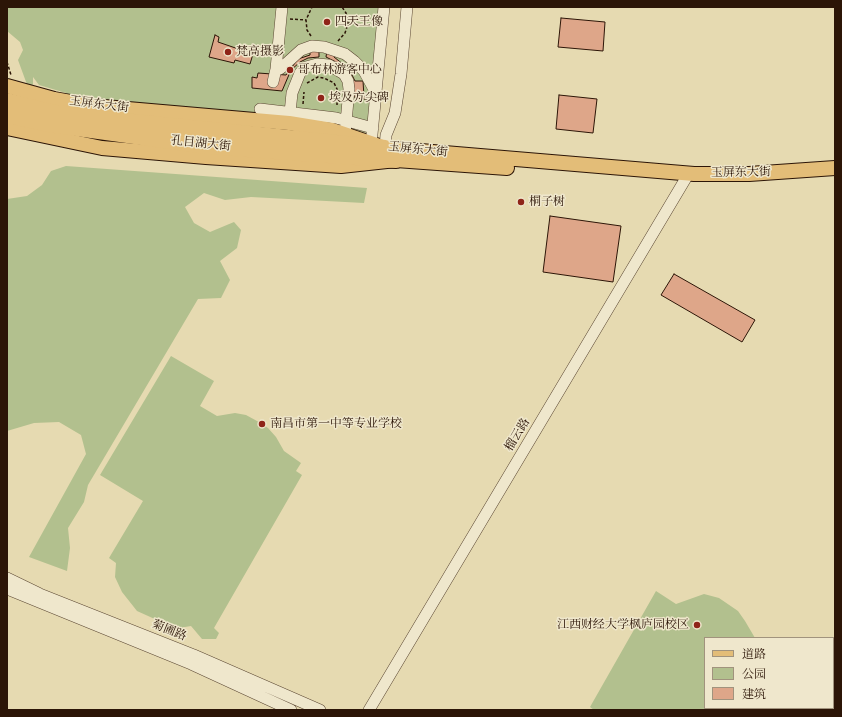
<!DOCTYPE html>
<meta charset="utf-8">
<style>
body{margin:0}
#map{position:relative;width:842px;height:717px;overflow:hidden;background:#e6dab1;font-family:Cardo,"Noto Serif SC",serif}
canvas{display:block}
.frame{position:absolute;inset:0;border:8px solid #2c1507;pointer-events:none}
.legend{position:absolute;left:704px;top:637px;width:130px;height:72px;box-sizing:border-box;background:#efe7cc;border:1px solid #a1937d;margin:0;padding:5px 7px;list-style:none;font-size:12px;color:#2c1507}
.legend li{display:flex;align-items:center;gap:8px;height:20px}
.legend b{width:20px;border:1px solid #a1937d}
</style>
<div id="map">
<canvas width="842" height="717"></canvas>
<div class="frame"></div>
<ul class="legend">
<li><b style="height:5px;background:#e3bd78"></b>道路</li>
<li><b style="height:11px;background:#b2c08e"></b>公园</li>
<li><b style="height:11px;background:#dea689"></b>建筑</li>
</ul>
</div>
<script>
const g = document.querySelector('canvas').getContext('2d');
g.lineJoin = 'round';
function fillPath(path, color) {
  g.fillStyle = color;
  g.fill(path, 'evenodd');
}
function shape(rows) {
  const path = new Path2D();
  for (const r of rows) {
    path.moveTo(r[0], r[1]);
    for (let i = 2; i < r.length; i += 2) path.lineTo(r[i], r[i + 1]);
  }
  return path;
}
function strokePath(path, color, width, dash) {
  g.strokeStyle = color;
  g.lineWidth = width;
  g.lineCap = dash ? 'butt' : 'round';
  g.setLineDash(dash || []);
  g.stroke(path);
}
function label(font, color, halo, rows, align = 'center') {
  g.font = font + ' Cardo,"Noto Serif SC",serif';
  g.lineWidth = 3;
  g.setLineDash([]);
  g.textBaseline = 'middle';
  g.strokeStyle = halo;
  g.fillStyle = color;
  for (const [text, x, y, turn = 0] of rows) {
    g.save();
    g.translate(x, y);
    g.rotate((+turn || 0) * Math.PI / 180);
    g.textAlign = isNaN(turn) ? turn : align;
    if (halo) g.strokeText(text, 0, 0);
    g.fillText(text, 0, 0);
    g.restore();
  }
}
const green = shape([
 [7,7,380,7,373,100,366,133,332,124,71,98,66,93,39,85,33,77,33,84,29,90,18,60,23,50,20,42,7,31],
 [66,166,367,188,364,203,251,197,225,200,204,193,185,207,194,223,210,232,234,222,241,230,237,248,220,261,230,280,221,298,198,299,88,485,84,502,68,528,70,548,67,571,29,557,86,454,81,435,59,422,34,423,7,431,7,199,27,196,42,185,51,171],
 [171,356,214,381,200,406,217,416,235,413,246,415,257,421,268,428,276,437,284,451,301,463,296,471,302,475,214,628,219,633,216,639,202,639,191,626,179,628,168,625,137,611,122,592,115,577,116,563,109,558,143,501,100,475],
 [656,591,676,604,704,594,719,598,738,611,745,621,755,638,705,638,705,708,741,708,740,710,594,710,590,707]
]);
const building = shape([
 [561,18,605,22,603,51,558,47,561,18],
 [215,35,219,37,218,42,253,54,250,64,235,60,234,63,209,57,215,35],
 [310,50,319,50,319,57,308,58,300,62,291,70,282,91,252,88,252,77,257,78,258,73,286,75,298,59,310,55,310,50],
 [327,50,336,52,334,57,349,69,355,81,363,81,364,97,373,98,373,100,355,98,353,80,348,70,340,64,326,57,327,50],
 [559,95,597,99,593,133,556,129,559,95],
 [550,216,621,226,613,282,543,272,550,216],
 [674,274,755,320,742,342,661,295,674,274]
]);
const path = shape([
 [290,19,306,20],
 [348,23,372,26],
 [311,36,307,30,306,20,312,7],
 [338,41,345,33,348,24,346,13,342,7],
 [7,62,11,75],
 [307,83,318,77,324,78,334,83,337,89,337,105],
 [303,104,304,92]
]);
const minor = shape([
 [276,69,280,69,301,50,312,46,324,47,345,54,354,61,364,71,376,93],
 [273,82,276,69,282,7],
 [260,109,336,118,373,128],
 [289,123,292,93,300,73,306,67,317,64,329,65,344,74,348,81,349,89,345,134],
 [371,145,384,7],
 [385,148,386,135,395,113,401,74,407,7],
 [7,578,40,594,194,655,320,710],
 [7,589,191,664,291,710],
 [369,710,689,173]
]);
const major = shape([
 [7,86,54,99,93,106,289,123,332,130,385,148,694,174,749,174,835,168],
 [7,128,102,148,206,157,341,166,396,160,507,168]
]);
const highway = shape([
 [7,101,50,112,95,118,385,148],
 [7,115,48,124,207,146,396,160]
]);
const markers = [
 [327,22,4,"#8f2418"],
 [228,52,4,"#8f2418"],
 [290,70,4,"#8f2418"],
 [321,98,4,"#8f2418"],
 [521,202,4,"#8f2418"],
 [262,424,4,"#8f2418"],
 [697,625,4,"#8f2418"]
];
const poiNames = [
 ["四天王像",335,22],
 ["梵高摄影",236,52],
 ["哥布林游客中心",298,70],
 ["埃及方尖碑",329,98],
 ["桐子树",529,202],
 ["南昌市第一中等专业学校",270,424],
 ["江西财经大学枫庐园校区",689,625,"right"]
];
const streetNames = [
 ["玉屏东大街",99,105,7],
 ["孔目湖大街",201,144,6],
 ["玉屏东大街",418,150,6],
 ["玉屏东大街",741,173,-1],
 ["榴云路",518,435,-59],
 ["菊圃路",169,631,22]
];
fillPath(green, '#b2c08e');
fillPath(building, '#dea689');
strokePath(building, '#2c1507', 1);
strokePath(minor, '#5a4632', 12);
strokePath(major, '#2c1507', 16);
strokePath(highway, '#2c1507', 18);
strokePath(path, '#2c1507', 1.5, [3, 2]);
strokePath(minor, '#efe7cc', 11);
strokePath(major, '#e3bd78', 14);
strokePath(highway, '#e3bd78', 16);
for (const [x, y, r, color] of markers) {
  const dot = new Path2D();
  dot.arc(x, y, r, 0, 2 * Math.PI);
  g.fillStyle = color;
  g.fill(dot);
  strokePath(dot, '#efe7cc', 1.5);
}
label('12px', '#2c1507', '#efe7cc', poiNames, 'left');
label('12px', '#2c1507', '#efe7cc', streetNames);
</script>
